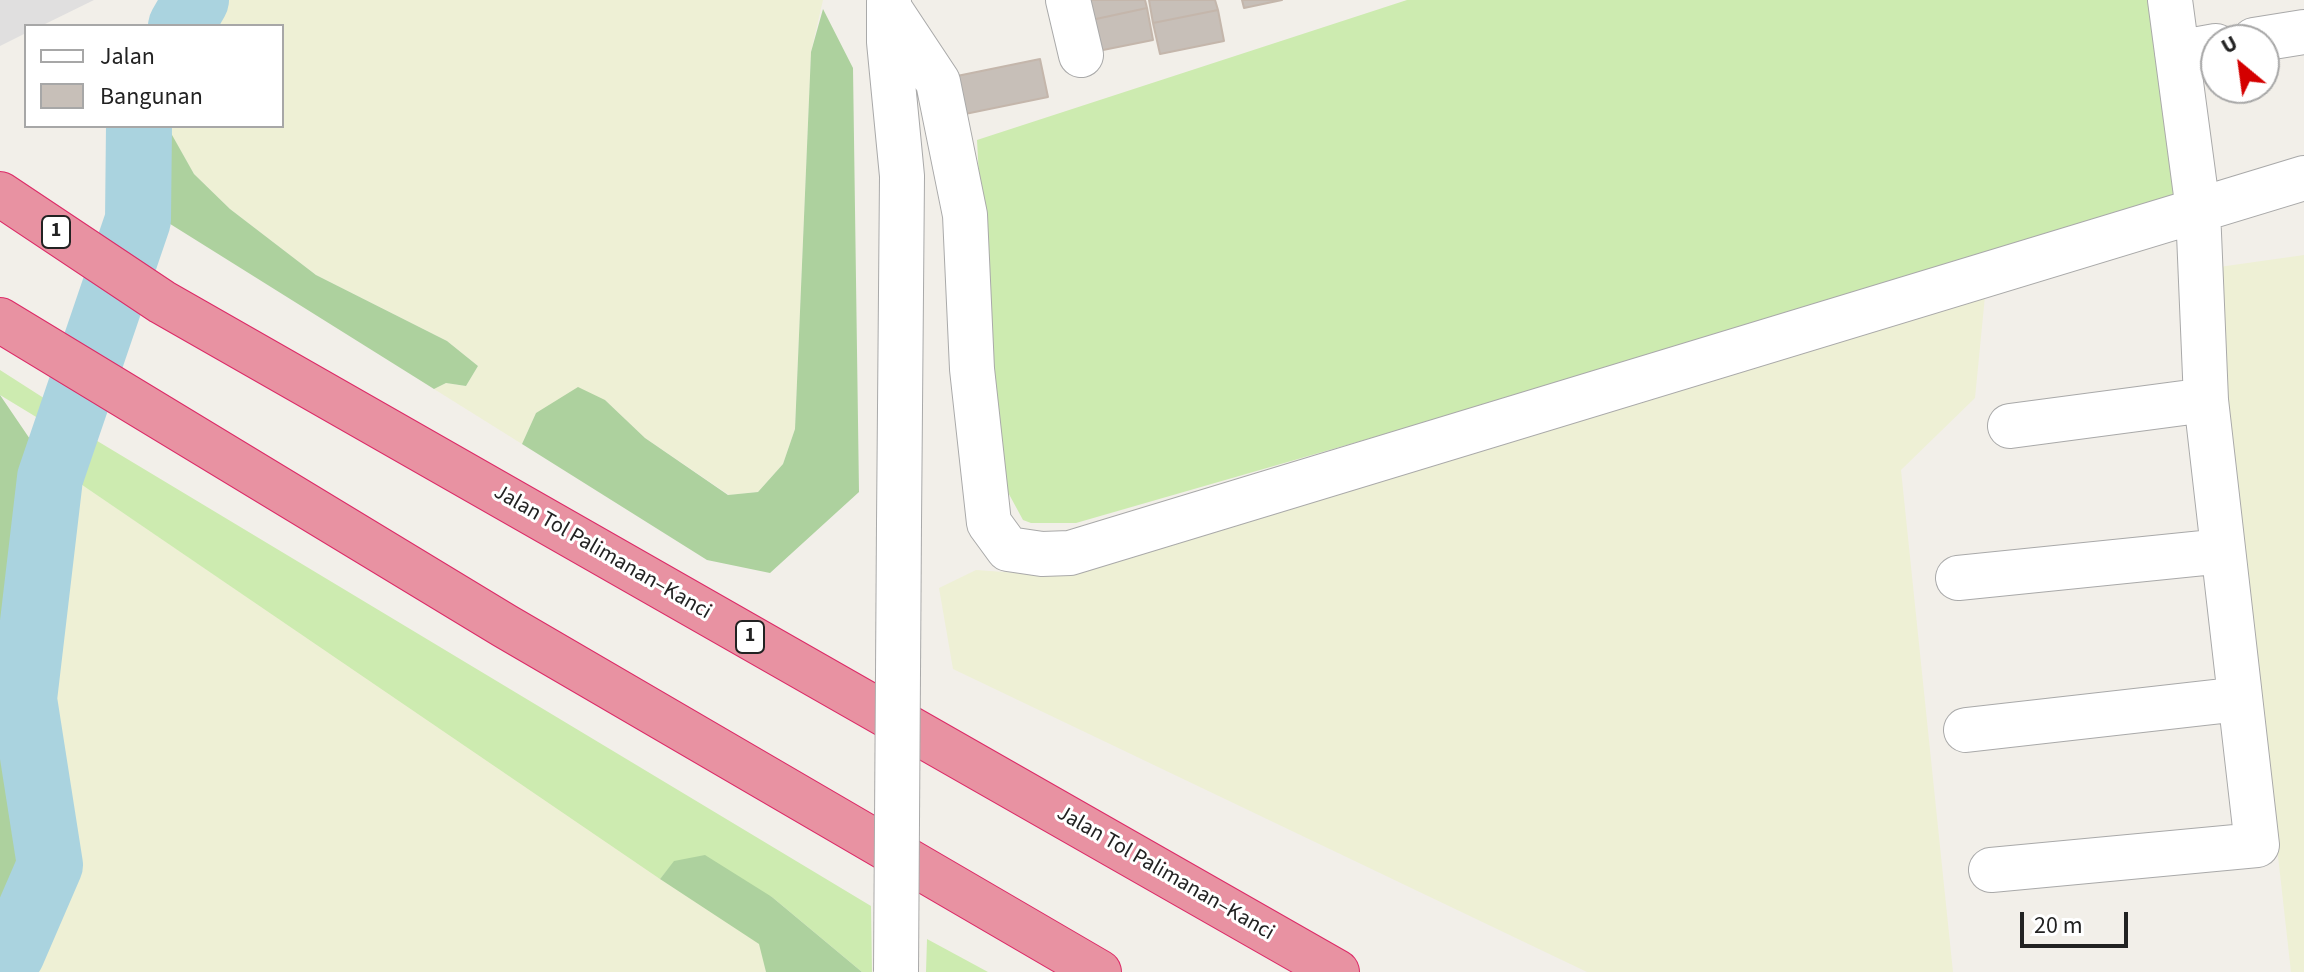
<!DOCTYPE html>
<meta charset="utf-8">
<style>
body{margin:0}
#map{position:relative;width:2304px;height:972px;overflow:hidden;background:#f2efe9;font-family:"Source Sans 3",sans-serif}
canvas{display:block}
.legend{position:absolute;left:24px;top:24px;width:260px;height:104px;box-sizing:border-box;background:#fff;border:2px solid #a7a7a7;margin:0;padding:10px 14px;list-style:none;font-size:24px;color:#222}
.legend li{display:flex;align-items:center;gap:16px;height:40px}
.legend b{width:40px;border:2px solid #a7a7a7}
.north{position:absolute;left:2200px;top:24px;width:80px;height:80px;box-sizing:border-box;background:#fff;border:2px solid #a7a7a7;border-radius:50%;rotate:331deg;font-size:22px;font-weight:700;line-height:32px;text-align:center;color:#222}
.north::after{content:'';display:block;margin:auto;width:28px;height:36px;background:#d40000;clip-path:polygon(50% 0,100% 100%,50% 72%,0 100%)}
.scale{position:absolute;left:2020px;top:912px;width:108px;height:36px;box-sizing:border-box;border:4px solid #222;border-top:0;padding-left:10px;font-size:24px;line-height:28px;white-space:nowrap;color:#222;-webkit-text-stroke:6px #fff;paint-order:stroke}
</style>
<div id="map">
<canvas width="2304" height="972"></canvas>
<ul class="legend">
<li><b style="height:10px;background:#fff"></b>Jalan</li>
<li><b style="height:22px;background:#c7bfb8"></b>Bangunan</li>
</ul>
<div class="north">U</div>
<div class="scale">20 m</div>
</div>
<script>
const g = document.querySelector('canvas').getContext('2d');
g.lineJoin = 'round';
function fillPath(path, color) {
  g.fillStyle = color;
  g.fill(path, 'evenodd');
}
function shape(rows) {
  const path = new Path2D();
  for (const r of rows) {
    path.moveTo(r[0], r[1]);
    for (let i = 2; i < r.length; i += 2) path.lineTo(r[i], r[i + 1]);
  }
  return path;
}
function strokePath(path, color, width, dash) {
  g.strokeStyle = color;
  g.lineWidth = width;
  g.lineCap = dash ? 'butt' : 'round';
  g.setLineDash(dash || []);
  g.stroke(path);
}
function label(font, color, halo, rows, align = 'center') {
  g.font = font + ' "Source Sans 3",sans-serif';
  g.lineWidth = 6;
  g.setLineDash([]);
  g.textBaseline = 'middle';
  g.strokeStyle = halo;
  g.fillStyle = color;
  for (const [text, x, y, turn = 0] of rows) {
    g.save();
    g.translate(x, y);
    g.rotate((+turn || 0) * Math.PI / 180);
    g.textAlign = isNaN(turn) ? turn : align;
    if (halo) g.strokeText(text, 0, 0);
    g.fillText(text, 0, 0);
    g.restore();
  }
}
const residential = shape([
 [0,0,94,0,41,26,26,26,26,33,0,46]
]);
const farmland = shape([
 [226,0,823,0,811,52,795,429,783,464,758,492,729,495,645,438,605,400,536,413,522,444,434,389,446,383,466,386,478,366,447,341,316,275,230,209,194,174,167,126,282,126,282,26,208,26],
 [2304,255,2304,972,2291,972,2212,268],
 [1985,296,1975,398,1901,470,1953,972,1587,972,953,669,939,588,976,570,1046,575],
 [66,474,760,944,766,972,26,972,40,958,62,884,65,810,41,707,54,547]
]);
const grass = shape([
 [1407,0,2161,0,2175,200,2152,213,1076,523,1031,523,1023,520,1004,485,992,418,977,140],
 [0,370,64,411,56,429,0,395],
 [74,427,871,906,872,972,862,972,772,897,675,861,660,879,66,474],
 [927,939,988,972,926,972]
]);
const forest = shape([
 [823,9,853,68,859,492,770,573,707,560,522,444,536,413,578,387,605,400,645,438,728,495,758,492,783,464,795,429,811,52],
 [158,126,167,126,194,174,230,209,316,275,447,341,478,366,466,386,446,383,434,389,159,217,152,149],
 [0,395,34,445,42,491,12,710,27,817,28,894,0,939],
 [705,855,772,897,862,972,766,972,759,944,660,879,674,861]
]);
const river = shape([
 [181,26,196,0],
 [0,964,12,953,50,865,24,699,50,478,138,220,139,126]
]);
const building = shape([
 [1078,0,1145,0,1147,8,1082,22,1078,0],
 [1149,0,1215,0,1218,10,1153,23,1149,0],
 [1242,0,1282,0,1244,8,1242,0],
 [1147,8,1153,40,1088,53,1082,22,1147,8],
 [1218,10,1224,41,1160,54,1153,23,1218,10],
 [1040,59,1048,97,965,114,957,76,1040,59]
]);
const minor = shape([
 [1068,0,1081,55],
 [889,2,889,42,902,176,899,523],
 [889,8,938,82,965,215,972,369,989,523,1008,549,1042,554,1070,553,2304,178],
 [2254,40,2304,32],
 [2177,53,2216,46],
 [2010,426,2206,400],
 [1958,578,2223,551],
 [1966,730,2240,699],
 [1991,870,2257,845,2206,400,2198,210,2170,0]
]);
const highway = shape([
 [0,194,162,302,1337,972],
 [0,320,505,626,1099,972]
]);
const minorBridge = shape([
 [896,972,899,523]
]);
const shields = [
 [56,232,28],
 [750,637,28]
];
const shieldNames = [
 ["1",56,232],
 ["1",750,637]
];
const streetNames = [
 ["Jalan Tol Palimanan–Kanci",602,553,30],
 ["Jalan Tol Palimanan–Kanci",1165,874,30]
];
fillPath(residential, '#e0dfdf');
fillPath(farmland, '#eef0d5');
fillPath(grass, '#cdebb0');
fillPath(forest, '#add19e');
strokePath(river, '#aad3df', 66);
fillPath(building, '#c7bfb8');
strokePath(building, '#c4b6ab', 2);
strokePath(minor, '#a9a9a9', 46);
strokePath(highway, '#dc2a67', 46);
strokePath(minor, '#fff', 44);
strokePath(highway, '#e892a2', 44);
strokePath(minorBridge, '#a9a9a9', 46, []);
strokePath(minorBridge, '#fff', 44);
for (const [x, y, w] of shields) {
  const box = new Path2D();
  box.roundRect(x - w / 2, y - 16, w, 32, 6);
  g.fillStyle = '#fff';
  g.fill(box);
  strokePath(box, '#222', 2);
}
label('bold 20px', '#222', null, shieldNames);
label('22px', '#222', '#fff', streetNames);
</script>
